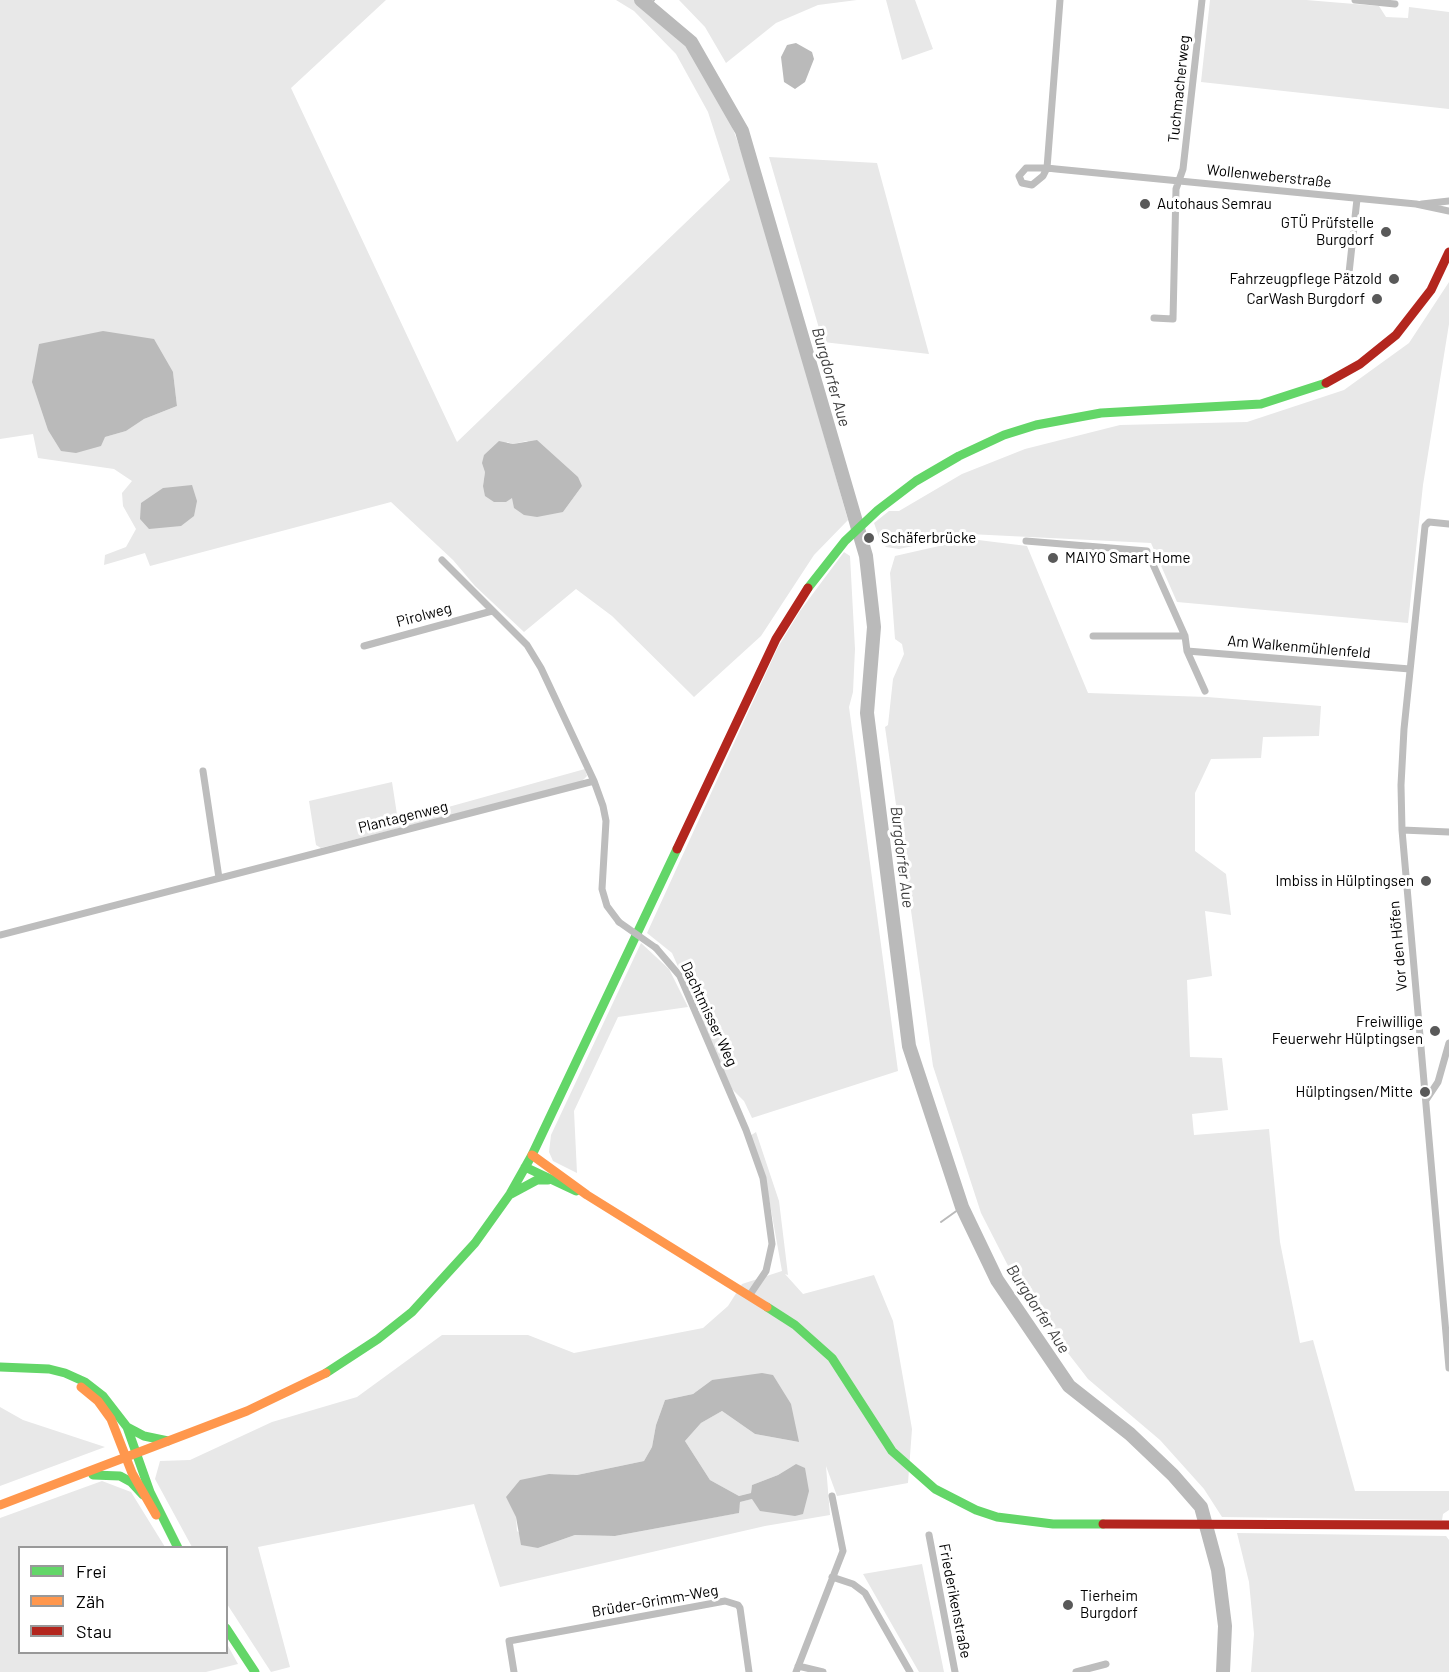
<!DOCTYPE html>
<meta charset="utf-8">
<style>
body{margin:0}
#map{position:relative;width:1449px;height:1672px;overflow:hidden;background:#fff;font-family:Barlow,sans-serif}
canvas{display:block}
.legend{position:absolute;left:18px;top:1546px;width:210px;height:108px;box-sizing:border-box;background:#fff;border:2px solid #999;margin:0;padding:8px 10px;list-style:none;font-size:18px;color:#000}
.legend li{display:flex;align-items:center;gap:12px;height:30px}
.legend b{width:30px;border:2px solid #999}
</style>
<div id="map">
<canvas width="1449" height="1672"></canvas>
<ul class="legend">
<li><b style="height:8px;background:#63d668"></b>Frei</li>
<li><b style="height:8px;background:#ff974d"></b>Zäh</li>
<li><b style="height:8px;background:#b3261e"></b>Stau</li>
</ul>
</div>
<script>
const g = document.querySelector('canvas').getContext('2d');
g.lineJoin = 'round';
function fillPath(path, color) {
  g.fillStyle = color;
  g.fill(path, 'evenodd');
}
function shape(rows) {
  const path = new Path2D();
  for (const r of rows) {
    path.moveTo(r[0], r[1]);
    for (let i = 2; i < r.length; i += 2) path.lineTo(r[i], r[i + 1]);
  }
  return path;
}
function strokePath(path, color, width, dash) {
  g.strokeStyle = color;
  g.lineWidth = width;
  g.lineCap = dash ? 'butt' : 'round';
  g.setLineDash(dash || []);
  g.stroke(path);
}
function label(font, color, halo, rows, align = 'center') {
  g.font = font + ' Barlow,sans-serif';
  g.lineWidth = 6;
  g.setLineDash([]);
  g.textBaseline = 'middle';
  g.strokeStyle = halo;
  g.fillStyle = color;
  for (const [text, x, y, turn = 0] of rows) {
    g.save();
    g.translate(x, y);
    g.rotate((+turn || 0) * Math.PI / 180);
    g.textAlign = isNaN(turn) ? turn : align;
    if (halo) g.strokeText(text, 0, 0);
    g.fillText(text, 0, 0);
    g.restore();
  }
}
const green = shape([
 [0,0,386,0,291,88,457,442,730,180,708,112,676,54,634,11,616,0,635,0,687,43,729,118,749,173,848,520,814,555,761,636,694,697,612,616,576,589,524,632,475,586,453,560,391,502,150,566,145,553,104,565,105,555,126,547,136,529,123,506,122,493,132,481,114,469,38,458,33,434,0,439],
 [173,372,177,406,144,419,126,431,105,437],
 [527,441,582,486,563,512,483,486,485,472,507,442,513,444],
 [679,0,857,0,818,5,776,23,726,63,705,27],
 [886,0,915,0,933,49,902,60],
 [1210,0,1306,0,1379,6,1386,17,1408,18,1409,7,1449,12,1449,109,1201,82],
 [769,157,877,163,929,354,823,342],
 [1449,282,1449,324,1423,485,1408,623,1177,602,1151,543,969,534,899,549,886,547,880,540,874,523,889,511,899,511,962,474,1025,449,1120,425,1247,422,1344,390,1409,343],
 [970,539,1027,546,1088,693,1207,697,1321,706,1319,736,1263,737,1261,758,1211,759,1195,793,1195,851,1226,874,1231,915,1205,911,1212,976,1187,980,1190,1057,1222,1058,1228,1110,1192,1114,1194,1135,1269,1129,1280,1242,1300,1343,1313,1340,1355,1491,1449,1491,1449,1510,1443,1514,1442,1520,1222,1517,1204,1489,1160,1440,1088,1379,1023,1295,981,1213,933,1066,885,727,888,725,893,679,904,654,902,644,895,639,890,573,895,556],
 [844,552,850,556,855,649,853,692,849,707,898,1071,752,1118,744,1101,732,1089,672,953,647,933,778,647,800,611],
 [585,769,587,776,581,782,321,848,316,845,309,801,392,782,398,821],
 [641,943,669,969,688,1007,618,1017,574,1111,577,1173,553,1161,549,1152,551,1135],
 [756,1132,779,1201,788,1275,785,1274,803,1294,874,1275,893,1321,912,1429,908,1483,837,1496,826,1466,830,1515,765,1526,500,1587,474,1504,258,1547,290,1667,271,1672,227,1604,226,1548,192,1547,155,1479,160,1461,190,1460,272,1422,357,1397,442,1335,528,1335,574,1353,703,1328,728,1306,742,1284,782,1271,766,1182,750,1136],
 [712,1380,799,1442,755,1434,722,1411,701,1423,685,1441,710,1480,739,1496,751,1493,752,1485,778,1475,796,1464,752,1499,740,1502,738,1513,615,1536,575,1535,538,1548,517,1531,516,1517,549,1474,577,1475,644,1461,652,1447,656,1425,665,1400,693,1394],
 [0,1407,23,1420,105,1447,0,1486],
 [102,1481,131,1492,165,1547,20,1548,20,1652,226,1652,227,1644,238,1664,206,1672,0,1672,0,1518],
 [1237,1533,1446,1536,1449,1540,1449,1672,1251,1672,1254,1634,1249,1582],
 [922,1564,944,1672,919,1672,863,1574]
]);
const water = shape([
 [796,43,812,52,814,59,805,82,795,89,784,82,781,57,787,45],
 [103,331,154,339,173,372,177,406,144,419,126,431,105,437,101,446,76,453,61,451,48,430,32,382,39,344],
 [537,440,578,477,582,486,563,512,537,517,524,515,514,508,512,498,506,502,494,502,485,496,483,486,485,472,482,463,484,455,499,441,513,444],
 [192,485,197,501,194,516,181,526,149,529,140,519,141,503,163,488],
 [762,1373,773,1375,791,1404,799,1442,755,1434,722,1411,701,1423,685,1441,710,1480,739,1496,751,1493,752,1485,778,1475,796,1464,805,1468,809,1491,803,1514,795,1516,760,1511,752,1499,740,1502,739,1513,615,1536,575,1535,538,1548,521,1545,516,1517,506,1497,520,1480,549,1474,577,1475,644,1461,652,1447,656,1425,665,1400,693,1394,712,1380]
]);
const stream = shape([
 [649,6,654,0],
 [941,1222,962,1207]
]);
const river = shape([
 [641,0,691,42,742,131,866,556,874,627,867,713,909,1046,962,1207,997,1280,1069,1386,1130,1434,1173,1475,1201,1507,1218,1570,1225,1626,1223,1672]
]);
const street = shape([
 [1060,0,1047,168,1043,176,1032,185,1022,183,1019,176,1026,168,1047,168,1056,169,1416,204,1449,211],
 [1355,0,1395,4],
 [1422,204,1449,201],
 [1349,273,1357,199],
 [1154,318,1173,319,1176,189,1183,169,1202,0],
 [1449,524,1429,522,1425,526,1404,729,1401,785,1402,830,1449,1368],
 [1026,541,1147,551,1185,636,1187,651,1410,669],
 [442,560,527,645,541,668,594,781,603,806,606,821,602,889,607,906,619,922],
 [1093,636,1185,636],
 [364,646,492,611],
 [1187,651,1205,691],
 [203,771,219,878],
 [1402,830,1449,832],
 [0,935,594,781],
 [656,948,680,976,746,1130,763,1178,772,1244,766,1271,749,1296],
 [1426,1100,1438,1082,1449,1043],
 [929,1535,955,1672],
 [832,1577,853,1584,865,1593,910,1672],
 [798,1666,823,1672],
 [514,1672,509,1641,725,1601,738,1605,740,1608,749,1672],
 [796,1672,843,1551,832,1496],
 [1076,1672,1106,1664]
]);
const fast = shape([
 [808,588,845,541,878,510,916,481,959,456,1004,435,1036,425,1101,413,1261,404,1326,383],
 [525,1167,576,1191],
 [511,1194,537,1180,548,1180],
 [767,1307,795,1325,832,1358,892,1451,935,1489,976,1510,997,1517,1053,1524,1103,1524],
 [0,1367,49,1369,65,1373,85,1382,103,1396,127,1427,150,1492,178,1548],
 [326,1373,378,1339,412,1312,475,1243,510,1194,532,1155,677,849],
 [127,1427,144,1436,168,1441],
 [93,1475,120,1476,131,1482,143,1495],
 [226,1628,255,1672]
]);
const slow = shape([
 [532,1155,587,1195,767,1307],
 [81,1387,98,1401,111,1419,132,1473,156,1515],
 [0,1505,247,1411,326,1373]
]);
const jam = shape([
 [1326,383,1360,364,1396,335,1431,290,1449,252],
 [677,849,776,639,808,588],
 [1103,1524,1449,1525]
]);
const streetBridge = shape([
 [619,922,656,948]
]);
const markers = [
 [1145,204,6,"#595959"],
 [1386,232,6,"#595959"],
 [1394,279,6,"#595959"],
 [1377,299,6,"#595959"],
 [869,538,6,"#595959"],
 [1053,558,6,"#595959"],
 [1426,881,6,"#595959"],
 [1435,1031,6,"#595959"],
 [1425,1092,6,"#595959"],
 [1068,1605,6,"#595959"]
];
const streetNames = [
 ["Tuchmacherweg",1179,89,-84],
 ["Wollenweberstraße",1269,176,6],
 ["Pirolweg",424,615,-15],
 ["Am Walkenmühlenfeld",1299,647,5],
 ["Plantagenweg",403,817,-14],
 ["Vor den Höfen",1398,946,-95],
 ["Dachtmisser Weg",709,1014,65],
 ["Brüder-Grimm-Weg",655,1601,-10],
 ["Friederikenstraße",955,1601,79]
];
const poiNames = [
 ["Autohaus Semrau",1157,204,"left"],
 ["GTÜ Prüfstelle",1374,223],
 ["Burgdorf",1374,240],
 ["Fahrzeugpflege Pätzold",1382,279],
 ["CarWash Burgdorf",1365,299],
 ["Schäferbrücke",881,538,"left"],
 ["MAIYO Smart Home",1065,558,"left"],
 ["Imbiss in Hülptingsen",1414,881],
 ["Freiwillige",1423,1022],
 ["Feuerwehr Hülptingsen",1423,1039],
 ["Hülptingsen/Mitte",1413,1092],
 ["Tierheim",1080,1596,"left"],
 ["Burgdorf",1080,1613,"left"]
];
const waterNames = [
 ["Burgdorfer Aue",831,377,74],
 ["Burgdorfer Aue",902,857,83],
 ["Burgdorfer Aue",1038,1309,57]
];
fillPath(green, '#e8e8e8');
fillPath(water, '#bababa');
strokePath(stream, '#bababa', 2);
strokePath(river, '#bababa', 14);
strokePath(street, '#bdbdbd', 7);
strokePath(fast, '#63d668', 9);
strokePath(slow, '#ff974d', 9);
strokePath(jam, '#b3261e', 9);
strokePath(streetBridge, '#bdbdbd', 7);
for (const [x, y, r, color] of markers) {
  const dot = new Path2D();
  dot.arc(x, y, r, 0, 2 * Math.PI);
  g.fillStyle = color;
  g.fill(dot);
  strokePath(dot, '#fff', 2);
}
label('15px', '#000', '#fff', streetNames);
label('15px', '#000', '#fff', poiNames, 'right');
label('italic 16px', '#3e3e3e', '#fff', waterNames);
</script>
